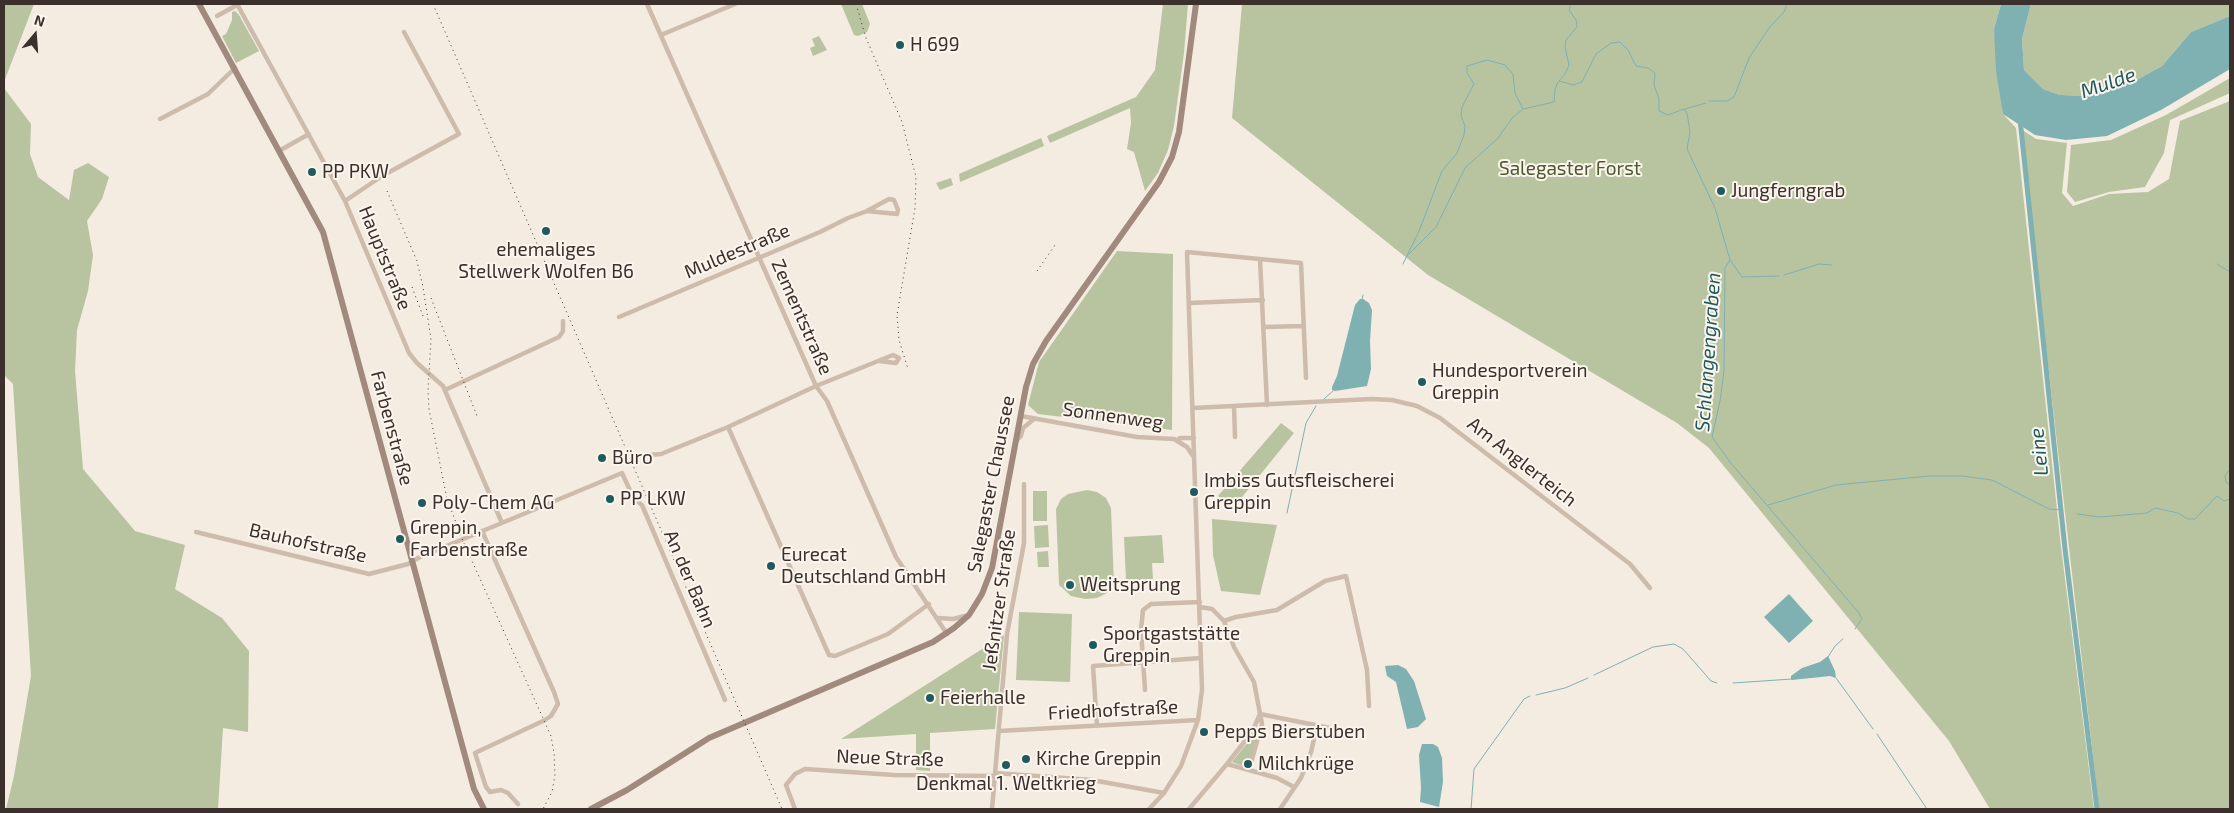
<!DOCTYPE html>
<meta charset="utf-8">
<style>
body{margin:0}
#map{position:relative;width:2234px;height:813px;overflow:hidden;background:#f4ebe1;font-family:"Exo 2",sans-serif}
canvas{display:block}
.frame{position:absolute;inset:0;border:5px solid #3b302b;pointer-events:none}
.north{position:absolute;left:10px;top:10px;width:50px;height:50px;-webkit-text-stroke:4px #fbf5ee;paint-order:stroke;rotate:18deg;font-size:14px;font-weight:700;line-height:20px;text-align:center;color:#3b302b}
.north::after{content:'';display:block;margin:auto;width:18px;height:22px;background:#3b302b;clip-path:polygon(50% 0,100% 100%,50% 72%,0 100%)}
</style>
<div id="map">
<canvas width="2234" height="813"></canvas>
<div class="frame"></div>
<div class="north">N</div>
</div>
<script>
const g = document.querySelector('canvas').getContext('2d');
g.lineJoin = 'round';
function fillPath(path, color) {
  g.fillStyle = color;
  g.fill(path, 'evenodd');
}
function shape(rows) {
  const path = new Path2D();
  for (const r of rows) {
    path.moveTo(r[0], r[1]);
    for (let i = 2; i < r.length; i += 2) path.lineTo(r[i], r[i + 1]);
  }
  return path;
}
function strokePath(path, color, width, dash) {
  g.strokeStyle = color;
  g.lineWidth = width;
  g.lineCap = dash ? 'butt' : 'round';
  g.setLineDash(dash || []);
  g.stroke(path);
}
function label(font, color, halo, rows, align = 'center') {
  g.font = font + ' "Exo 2",sans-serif';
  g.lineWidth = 4;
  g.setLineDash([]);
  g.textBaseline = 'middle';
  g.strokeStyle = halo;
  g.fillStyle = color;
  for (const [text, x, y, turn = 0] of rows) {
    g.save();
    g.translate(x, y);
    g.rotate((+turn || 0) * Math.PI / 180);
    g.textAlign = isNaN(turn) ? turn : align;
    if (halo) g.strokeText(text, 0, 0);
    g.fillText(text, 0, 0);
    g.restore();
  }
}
const green = shape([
 [4,4,34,4,4,82],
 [841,4,862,4,870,24,867,32,858,36,854,35],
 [1163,4,1188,4,1184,53,1174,126,1168,150,1158,173,1145,191,1134,152,1127,149,1131,123,1130,108,1050,143,1047,136,1136,97,1155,70],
 [1242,4,2001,4,1994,29,2003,114,2016,128,2061,547,2094,809,1990,809,1949,741,1709,448,1677,423,1428,275,1232,118],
 [2031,4,2230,4,2230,16,2191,32,2162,66,2135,81,2088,96,2060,95,2043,89,2024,70,2022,39],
 [235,11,239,15,259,51,236,63,222,36,226,34,232,20,232,12],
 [819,36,827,50,813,56,810,48,815,46,812,39],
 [2230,78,2230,93,2170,120,2164,153,2145,187,2109,192,2075,202,2067,192,2071,145,2111,140,2166,115],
 [4,88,31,124,30,154,38,177,69,200,74,170,88,163,109,177,102,199,87,221,93,255,88,291,77,330,75,371,83,469,135,531,185,545,175,589,222,618,249,651,248,732,223,728,218,809,6,809,14,776,31,676,13,384,4,375],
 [2230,101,2230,809,2099,809,2021,129,2036,139,2067,143,2062,193,2073,206,2109,194,2148,192,2169,179,2180,121],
 [1041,138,1044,146,960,182,959,174],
 [951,178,953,185,940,190,936,183],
 [1117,251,1173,254,1172,430,1038,414,1028,405,1039,362],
 [1281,423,1294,433,1234,507,1218,496],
 [1087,490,1097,492,1106,498,1111,508,1114,584,1107,593,1097,598,1085,599,1071,596,1059,585,1056,509,1061,499,1068,494],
 [1033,491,1047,491,1047,521,1033,521],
 [1212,519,1277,525,1260,595,1221,591,1213,555],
 [1048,525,1049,547,1035,548,1034,526],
 [1162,535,1164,563,1152,563,1153,579,1126,581,1124,537],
 [1048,551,1049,567,1038,567,1037,552],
 [1019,612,1072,614,1070,682,1016,680],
 [1004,635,995,729,930,733,930,771,916,770,916,734,841,739],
 [1259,728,1248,768,1232,762]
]);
const water = shape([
 [2001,4,2031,4,2022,39,2024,70,2043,89,2060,95,2088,96,2135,81,2162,66,2191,32,2230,16,2230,69,2161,110,2107,136,2066,140,2035,135,2003,114,1996,71,1994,29],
 [1360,299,1363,299,1369,303,1372,310,1370,341,1371,369,1367,386,1335,391,1332,390,1332,387,1337,376,1355,305],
 [1789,594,1813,621,1789,643,1764,617],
 [1828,656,1835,671,1836,678,1830,676,1792,680,1791,679,1791,676,1802,668,1820,662],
 [1398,665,1406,669,1414,681,1426,719,1418,727,1407,729,1396,682,1387,676,1385,666],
 [1422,744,1433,744,1438,747,1442,758,1443,782,1439,807,1420,802,1421,788,1419,755]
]);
const stream = shape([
 [1571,4,1569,10,1576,20,1577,27,1566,40,1565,47,1569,65,1565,74,1559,81,1574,85,1582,82,1596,54,1611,43,1620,42,1628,50,1636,66,1648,68,1655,73,1654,85,1659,99,1659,111,1668,115,1684,109,1687,113,1690,132,1687,149,1715,208,1730,260,1725,268,1724,371,1720,401,1712,437,1730,462,1859,613,1862,619,1855,629],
 [1709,101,1727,101,1734,97,1749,58,1769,28,1784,12,1787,4],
 [1685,109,1706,103],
 [1409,254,1436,227,1465,168,1498,138,1513,117,1522,110],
 [1730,260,1742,277,1779,276],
 [1403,264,1419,231,1442,171,1457,153,1464,135,1465,126,1461,116,1462,107,1474,84,1467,73,1467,66,1487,60,1505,65,1513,74,1515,93,1523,109,1554,102,1555,89,1558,82],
 [2217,264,2230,272],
 [1784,275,1819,264,1832,265],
 [1362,300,1363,295],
 [1324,399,1333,391],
 [2230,469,2225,476,2226,482,2230,485],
 [1768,505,1836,485,1929,476,1963,476,1992,480,2049,509,2061,510],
 [1287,513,1306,423,1316,406],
 [2077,514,2100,517,2147,513,2155,508,2178,513,2188,519,2195,519,2217,496,2224,501,2230,499],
 [1828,657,1835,646,1843,639],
 [1594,675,1653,647,1674,644,1683,649,1711,681,1717,683],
 [1836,678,1873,729],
 [1733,683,1792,679],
 [1536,695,1565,688,1588,678],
 [1877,734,1927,809],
 [1471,809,1474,769,1524,699,1530,696]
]);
const canal = shape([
 [2020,119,2065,549,2097,809]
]);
const street = shape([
 [237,4,345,201,409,353,417,363,443,386,502,523],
 [647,4,816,386,827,401,896,557,947,634],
 [217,16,239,4],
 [661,35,735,4],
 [160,119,208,94,235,68],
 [279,151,309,134],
 [345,201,382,176,459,134,404,32],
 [1260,259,1267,405],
 [1189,303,1263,300],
 [619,317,820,232,848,218,867,211,897,214,898,210,894,200,889,199,867,211],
 [1264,327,1303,326],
 [445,390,559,337,563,331,563,321],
 [1234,406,1235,437],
 [1193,408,1371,399,1392,400,1417,406,1440,418,1630,564,1650,588],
 [1021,416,1137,437,1174,439,1187,447,1193,456],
 [728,427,829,655,835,656,888,634,929,604],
 [1017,440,1021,436,1023,428,1034,419],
 [1177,440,1180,438,1194,438],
 [649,455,661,454,728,427,816,386,893,355,899,358,896,363,879,361],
 [482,531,554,692,558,704,551,716,545,720,475,753,486,787,490,792,501,790,508,793,518,804],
 [196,532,369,574,408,564,420,557,622,473,634,499,642,505,725,700],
 [1200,607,1212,609,1224,621,1234,647,1254,682,1262,724,1249,770,1227,764,1252,732,1260,714],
 [938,618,953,619,969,615],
 [1224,621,1236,617,1277,610,1325,581,1346,576,1367,670,1369,706],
 [1145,690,1141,630,1143,610,1151,604,1200,602],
 [1260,714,1330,728],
 [1097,726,1093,666,1201,658],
 [999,731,1198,720],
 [1249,770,1277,778,1294,787],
 [995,773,1092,780,1164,793],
 [795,809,786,785,795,774,805,769,894,775,995,776],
 [992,809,1007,634,1024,543,1024,484],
 [1149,809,1164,793,1181,766,1198,720,1202,690,1187,252,1301,263,1306,378],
 [1189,809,1227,764],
 [1280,809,1301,778,1311,752,1317,726]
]);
const secondary = shape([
 [199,4,323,232,474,789,484,809],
 [591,809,627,790,709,738,933,642,954,628,969,615,982,594,992,568,1026,387,1033,364,1046,341,1159,182,1172,157,1179,132,1196,4]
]);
const rail = shape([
 [433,4,782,809],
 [856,4,866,38,902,122,916,177,915,208,897,315,899,340,908,369],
 [387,191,417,261,423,287,431,339,428,390,429,409,447,499,463,541,551,736,554,753,555,775,552,792,543,809],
 [1037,271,1055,245],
 [412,287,423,316],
 [431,298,477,416]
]);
const markers = [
 [900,45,5,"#1f5a5e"],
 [312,172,5,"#1f5a5e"],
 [1721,191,5,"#1f5a5e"],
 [546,231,5,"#1f5a5e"],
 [1422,382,5,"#1f5a5e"],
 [602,458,5,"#1f5a5e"],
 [1194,492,5,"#1f5a5e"],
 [610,499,5,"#1f5a5e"],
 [422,503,5,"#1f5a5e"],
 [400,539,5,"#1f5a5e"],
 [771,566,5,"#1f5a5e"],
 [1070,585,5,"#1f5a5e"],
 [1093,645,5,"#1f5a5e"],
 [930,698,5,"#1f5a5e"],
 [1204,732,5,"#1f5a5e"],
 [1026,759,5,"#1f5a5e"],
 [1248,764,5,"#1f5a5e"],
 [1006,765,5,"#1f5a5e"]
];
const poiNames = [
 ["H 699",910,45],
 ["PP PKW",322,172],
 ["Jungferngrab",1731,191],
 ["ehemaliges",546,250,"center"],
 ["Stellwerk Wolfen B6",546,272,"center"],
 ["Hundesportverein",1432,371],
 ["Greppin",1432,393],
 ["Büro",612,458],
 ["Imbiss Gutsfleischerei",1204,481],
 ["Greppin",1204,503],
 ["PP LKW",620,499],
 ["Poly-Chem AG",432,503],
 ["Greppin,",410,528],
 ["Farbenstraße",410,550],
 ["Eurecat",781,555],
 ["Deutschland GmbH",781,577],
 ["Weitsprung",1080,585],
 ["Sportgaststätte",1103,634],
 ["Greppin",1103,656],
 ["Feierhalle",940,698],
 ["Pepps Bierstuben",1214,732],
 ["Kirche Greppin",1036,759],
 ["Milchkrüge",1258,764],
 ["Denkmal 1. Weltkrieg",1006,784,"center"]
];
const parkNames = [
 ["Salegaster Forst",1570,169]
];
const streetNames = [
 ["Muldestraße",737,251,-23],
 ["Hauptstraße",385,258,68],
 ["Zementstraße",802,317,66],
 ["Sonnenweg",1113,416,8],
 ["Farbenstraße",392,428,75],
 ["Am Anglerteich",1522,462,38],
 ["Salegaster Chaussee",991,484,-79],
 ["Bauhofstraße",308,543,13],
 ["An der Bahn",690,579,67],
 ["Jeßnitzer Straße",999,600,-82],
 ["Friedhofstraße",1113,710,-3],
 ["Neue Straße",890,758,2]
];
const waterNames = [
 ["Mulde",2108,83,-19],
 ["Schlangengraben",1708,352,-86],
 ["Leine",2039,452,-96]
];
fillPath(green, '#b8c4a0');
fillPath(water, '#7fb0b2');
strokePath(stream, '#7fb0b2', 1);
strokePath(canal, '#7fb0b2', 5);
strokePath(street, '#cdbbac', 4.5);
strokePath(secondary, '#a18a7d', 6);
strokePath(rail, '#3b302b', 1, [1, 4]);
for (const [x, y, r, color] of markers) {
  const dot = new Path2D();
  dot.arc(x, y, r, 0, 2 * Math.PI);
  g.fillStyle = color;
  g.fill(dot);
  strokePath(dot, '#fbf5ee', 2);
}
label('19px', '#3b302b', '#fbf5ee', poiNames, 'left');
label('19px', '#4a5a2e', '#fbf5ee', parkNames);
label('19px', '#3b302b', '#fbf5ee', streetNames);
label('italic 20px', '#1f5a5e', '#fbf5ee', waterNames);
</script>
